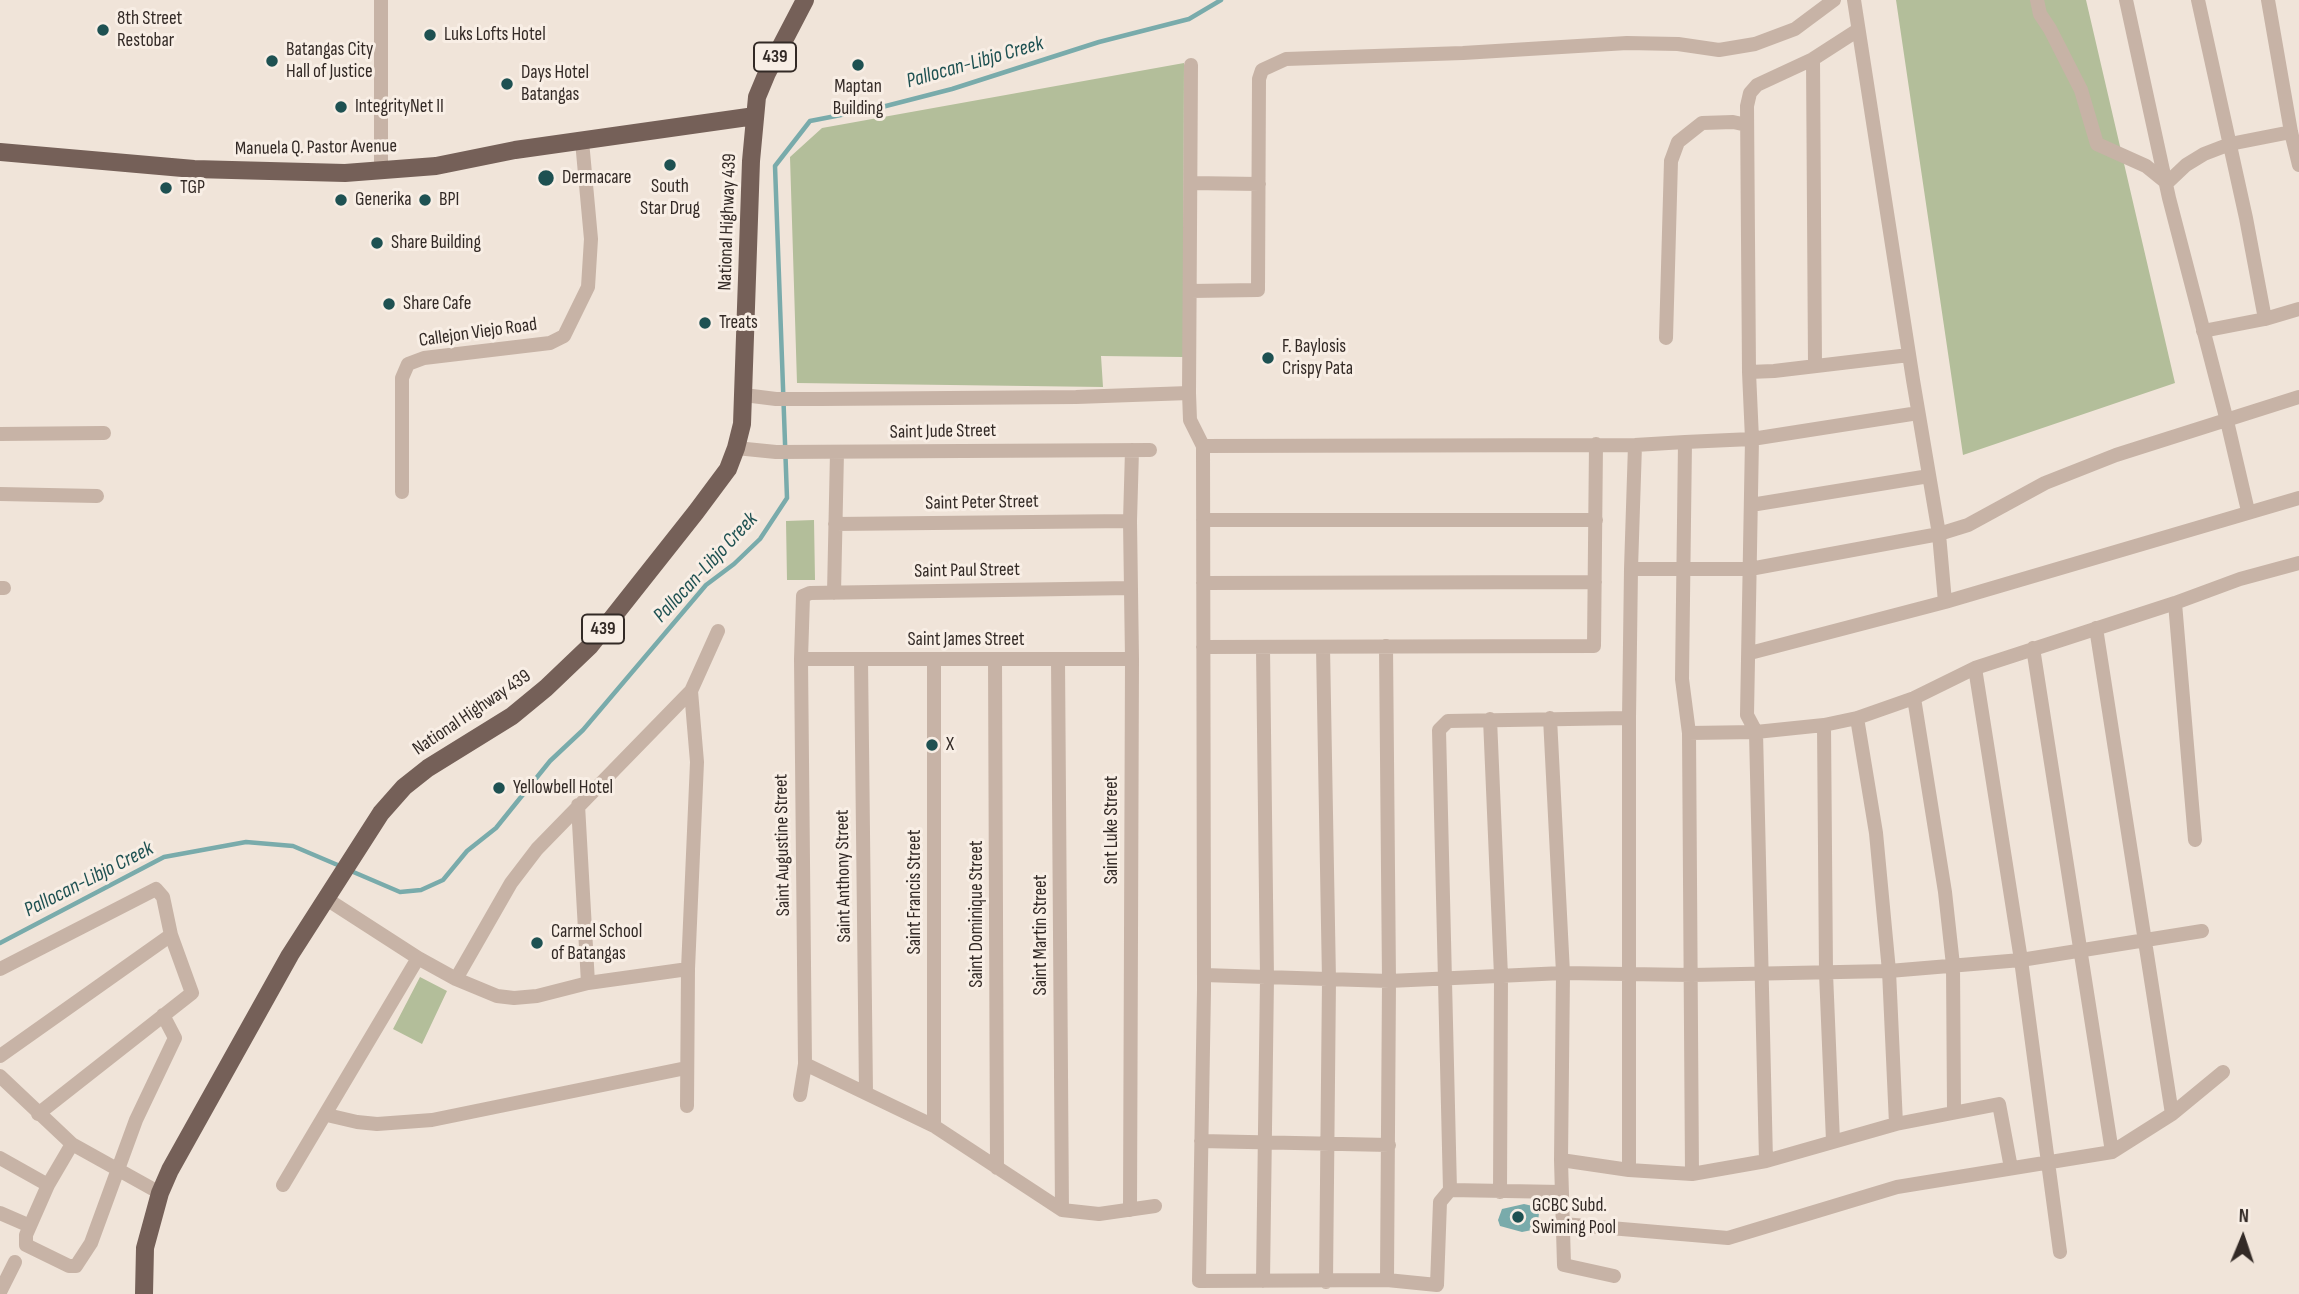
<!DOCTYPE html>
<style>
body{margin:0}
#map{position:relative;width:2299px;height:1294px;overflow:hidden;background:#f0e4d9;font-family:"Sofia Sans Condensed",sans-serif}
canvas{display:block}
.north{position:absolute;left:2208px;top:1203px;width:70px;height:70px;-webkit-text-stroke:5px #f8eee5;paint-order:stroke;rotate:2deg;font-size:19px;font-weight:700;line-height:28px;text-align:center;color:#332a26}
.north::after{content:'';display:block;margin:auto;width:24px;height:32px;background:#332a26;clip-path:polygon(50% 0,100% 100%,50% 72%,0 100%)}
</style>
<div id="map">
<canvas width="2299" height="1294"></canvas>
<div class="north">N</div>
</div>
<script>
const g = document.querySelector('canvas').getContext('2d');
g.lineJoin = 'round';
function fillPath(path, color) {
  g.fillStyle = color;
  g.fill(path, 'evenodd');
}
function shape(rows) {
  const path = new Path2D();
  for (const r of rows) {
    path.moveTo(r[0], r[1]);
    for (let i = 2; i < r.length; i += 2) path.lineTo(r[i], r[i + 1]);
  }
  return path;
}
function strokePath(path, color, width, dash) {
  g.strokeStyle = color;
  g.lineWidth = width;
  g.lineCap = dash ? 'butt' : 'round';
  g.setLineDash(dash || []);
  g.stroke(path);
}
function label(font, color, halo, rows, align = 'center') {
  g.font = font + ' "Sofia Sans Condensed",sans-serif';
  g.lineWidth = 6;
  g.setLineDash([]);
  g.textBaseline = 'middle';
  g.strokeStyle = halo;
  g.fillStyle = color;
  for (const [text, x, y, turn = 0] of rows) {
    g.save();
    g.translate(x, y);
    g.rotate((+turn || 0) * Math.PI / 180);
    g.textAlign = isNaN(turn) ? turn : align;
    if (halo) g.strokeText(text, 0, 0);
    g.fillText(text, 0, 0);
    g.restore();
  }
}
const green = shape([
 [1896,0,2086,0,2175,383,1963,455],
 [1184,63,1183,357,1101,356,1103,387,797,383,790,157,822,128],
 [814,520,815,580,787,580,786,521],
 [420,977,447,991,422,1044,393,1029]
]);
const water = shape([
 [1524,1204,1537,1207,1539,1213,1538,1222,1532,1230,1522,1232,1500,1226,1498,1220,1502,1209]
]);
const stream = shape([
 [351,871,400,892,421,890,443,880,467,851,496,828,550,761,583,730,706,585,734,564,760,539,787,498,775,166,810,121,882,107,952,89,1099,42,1189,19,1221,0],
 [0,943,164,857,246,842,293,846,340,866]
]);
const minor = shape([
 [381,0,381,171],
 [1854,0,1913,380,1939,534,1945,602],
 [2037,0,2040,14,2050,29,2081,90,2097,144,2146,166,2167,183,2186,165,2204,154,2230,144,2291,132],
 [2126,0,2169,198,2227,421,2248,511],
 [2198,0,2246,218,2265,319],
 [2268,0,2291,132,2299,165],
 [1813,59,1815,365],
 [1191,65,1189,393,1190,420,1203,446,1204,990,1199,1281,1387,1280,1437,1285,1440,1202,1450,1190,1439,730,1448,721,1629,718],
 [1191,183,1259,184],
 [1191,291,1258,290,1259,79,1262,70,1286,59,1463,53,1627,43,1678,44,1719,50,1755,44,1795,29,1834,0],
 [2203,331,2265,319,2299,309],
 [1666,338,1671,161,1678,142,1702,123,1733,122,1747,125],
 [1749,372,1774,371,1909,355],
 [744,395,776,399,822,399,1076,397,1189,393],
 [0,434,104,433],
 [1685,442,1682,679,1689,733,1692,1174],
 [1203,446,1635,445,1685,442,1752,439,1918,413],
 [736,448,776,452,1150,450],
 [402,492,402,378,408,364,424,358,550,343,564,336,588,287,591,239,582,141],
 [0,494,97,496],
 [1751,505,1929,476],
 [1203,520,1596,520],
 [835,524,1130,521],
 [1631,569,1750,569,1939,534,1968,525,2045,483,2116,455,2299,397],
 [1203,583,1595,582],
 [0,588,4,588],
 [834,593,837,452],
 [2175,603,2195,840],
 [2096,628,2172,1114],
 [1386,646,1389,981,1387,1280],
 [1203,647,1594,646,1596,444],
 [1323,647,1329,980,1326,1282],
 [2033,648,2112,1152],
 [1750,653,1945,602,2299,498],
 [801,659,1132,659],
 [861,659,866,1093],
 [934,659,934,1126],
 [995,659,997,1168],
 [1058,659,1062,1210],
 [1975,668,2021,960,2060,1252],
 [1914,698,1945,892,1953,965,1954,1111],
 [1550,718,1563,973,1561,1160,1564,1265,1614,1276],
 [1857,718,1876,833,1889,971,1896,1124],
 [1490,719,1501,976,1500,1192],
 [1824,725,1826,973,1833,1141],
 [1689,733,1756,732,1824,725,1857,718,1914,698,1975,668,2175,603,2240,579,2299,563],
 [578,805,588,983],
 [325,898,418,958,456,979,497,996,514,998,537,996,588,983,688,969],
 [0,969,156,889,163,897,171,935,192,993,38,1114],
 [1204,975,1389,981,1563,973,1692,975,1889,971,2021,960,2202,931],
 [456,979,511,883,537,849,691,691,718,631],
 [0,1056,171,935],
 [805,1064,934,1126,1062,1210,1099,1214,1155,1206],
 [0,1076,72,1144,160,1193],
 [800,1095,805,1064,801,659,803,596,810,593,1131,588],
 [687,1106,688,969,697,762,691,691],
 [327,1115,357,1122,377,1124,432,1120,686,1068],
 [1201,1141,1389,1145],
 [72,1144,48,1185,26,1235,26,1245,69,1266,76,1266,91,1243,136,1120,175,1038,163,1015],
 [0,1158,48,1185],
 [1561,1160,1629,1170,1692,1174,1766,1161,1896,1124,1999,1104,2011,1168],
 [1766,1161,1756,732,1747,715,1752,439,1749,372,1747,106,1750,93,1757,85,1813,59,1858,30],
 [1629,1170,1629,718,1631,569,1635,445],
 [283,1185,418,958],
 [1450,1190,1561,1192],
 [1130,1210,1132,659,1130,521,1132,450],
 [0,1213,30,1226],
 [1563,1224,1728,1238,1897,1187,2112,1152,2172,1114,2223,1072],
 [1263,1281,1267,978,1263,648],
 [0,1292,15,1262]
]);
const major = shape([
 [0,152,194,169,345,173,436,166,515,150,755,116],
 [144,1294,145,1248,160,1193,170,1170,290,955,381,813,404,787,428,768,512,716,546,688,590,646,696,512,728,469,736,448,742,424,751,161,757,97,767,73,805,0]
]);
const markers = [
 [103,30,7,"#1e5152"],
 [430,35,7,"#1e5152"],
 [272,61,7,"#1e5152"],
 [858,65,7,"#1e5152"],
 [507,84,7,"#1e5152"],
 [341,107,7,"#1e5152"],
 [670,165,7,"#1e5152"],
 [546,178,9,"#1e5152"],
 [166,188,7,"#1e5152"],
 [341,200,7,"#1e5152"],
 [425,200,7,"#1e5152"],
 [377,243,7,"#1e5152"],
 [389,304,7,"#1e5152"],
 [705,323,7,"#1e5152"],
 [1268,358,7,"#1e5152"],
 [932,745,7,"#1e5152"],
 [499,788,7,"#1e5152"],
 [537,943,7,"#1e5152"],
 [1518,1217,7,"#1e5152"]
];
const shields = [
 [775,57,42],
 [603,629,42]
];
const shieldNames = [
 ["439",775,57],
 ["439",603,629]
];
const poiNames = [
 ["8th Street",117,19],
 ["Restobar",117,41],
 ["Luks Lofts Hotel",444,35],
 ["Batangas City",286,50],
 ["Hall of Justice",286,72],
 ["Days Hotel",521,73],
 ["Batangas",521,95],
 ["Maptan",858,87,"center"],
 ["Building",858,109,"center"],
 ["IntegrityNet II",355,107],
 ["Dermacare",562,178],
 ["South",670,187,"center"],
 ["Star Drug",670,209,"center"],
 ["TGP",180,188],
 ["Generika",355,200],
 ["BPI",439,200],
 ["Share Building",391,243],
 ["Share Cafe",403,304],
 ["Treats",719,323],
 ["F. Baylosis",1282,347],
 ["Crispy Pata",1282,369],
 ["X",946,745],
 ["Yellowbell Hotel",513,788],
 ["Carmel School",551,932],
 ["of Batangas",551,954],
 ["GCBC Subd.",1532,1206],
 ["Swiming Pool",1532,1228]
];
const streetNames = [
 ["Manuela Q. Pastor Avenue",316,148,-1],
 ["National Highway 439",728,222,-88],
 ["Callejon Viejo Road",478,333,-8],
 ["Saint Jude Street",943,432,-1],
 ["Saint Peter Street",982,503,-1],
 ["Saint Paul Street",967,571,-1],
 ["Saint James Street",966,640],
 ["National Highway 439",472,713,-34],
 ["Saint Luke Street",1112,830,-90],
 ["Saint Augustine Street",783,845,-91],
 ["Saint Anthony Street",844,876,-91],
 ["Saint Francis Street",915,892,-90],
 ["Saint Dominique Street",977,914,-90],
 ["Saint Martin Street",1041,935,-90]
];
const waterNames = [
 ["Pallocan-Libjo Creek",975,63,-16],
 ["Pallocan-Libjo Creek",706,568,-47],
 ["Pallocan-Libjo Creek",89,880,-27]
];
fillPath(green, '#b3be9a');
fillPath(water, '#79abab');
strokePath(stream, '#79abab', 4.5);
strokePath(minor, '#c7b3a6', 14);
strokePath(major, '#756058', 18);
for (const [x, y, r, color] of markers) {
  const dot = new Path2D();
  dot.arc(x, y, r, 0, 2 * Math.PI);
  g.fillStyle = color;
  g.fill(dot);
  strokePath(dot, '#f8eee5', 2.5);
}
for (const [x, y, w] of shields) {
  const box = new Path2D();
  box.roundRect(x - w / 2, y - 14.5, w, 29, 5);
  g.fillStyle = '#f8eee5';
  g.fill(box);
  strokePath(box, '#332a26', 2);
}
label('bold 18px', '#332a26', null, shieldNames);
label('19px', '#332a26', '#f8eee5', poiNames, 'left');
label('19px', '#332a26', '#f8eee5', streetNames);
label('italic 21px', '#1e5152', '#f8eee5', waterNames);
</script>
